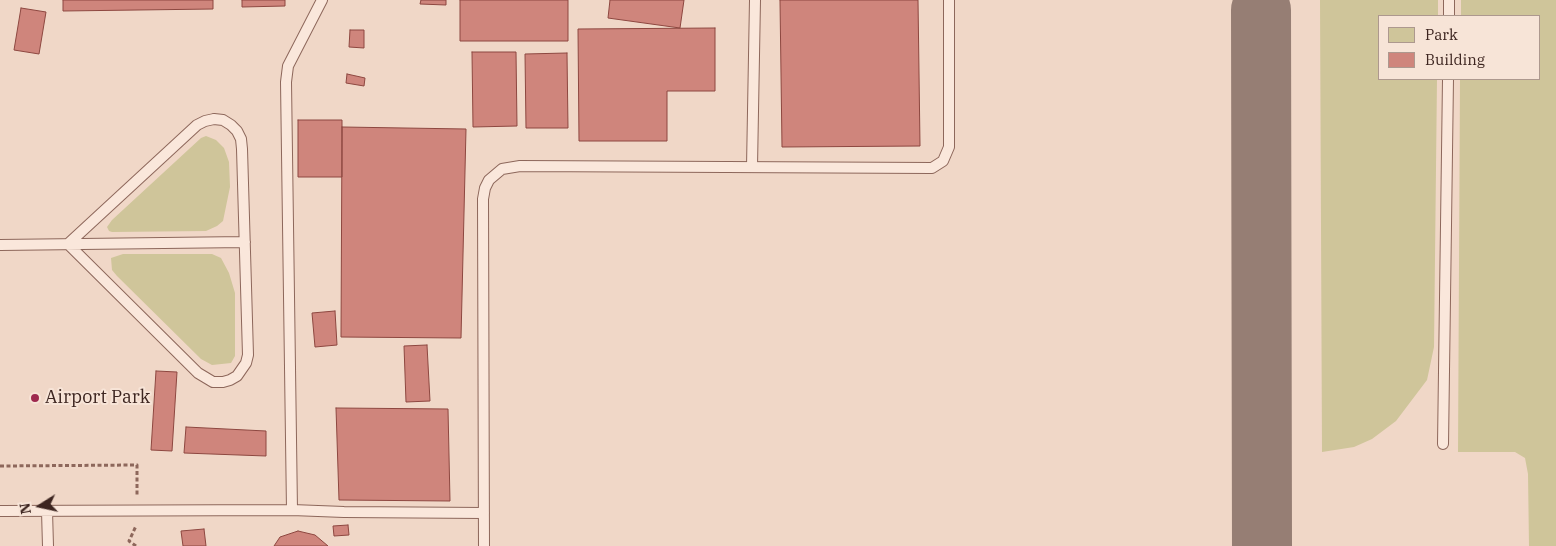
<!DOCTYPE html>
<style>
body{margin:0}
#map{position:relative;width:1556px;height:546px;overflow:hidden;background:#f0d7c7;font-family:"IBM Plex Serif",serif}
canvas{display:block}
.legend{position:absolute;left:1378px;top:15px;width:162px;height:65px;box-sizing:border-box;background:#f7e4d7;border:1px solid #ad988e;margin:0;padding:6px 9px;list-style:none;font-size:15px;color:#3d2520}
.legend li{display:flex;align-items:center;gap:10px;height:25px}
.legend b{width:25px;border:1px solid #ad988e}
.north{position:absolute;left:15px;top:481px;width:50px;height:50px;-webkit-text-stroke:4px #f7e4d7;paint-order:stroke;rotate:260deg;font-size:14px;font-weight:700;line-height:20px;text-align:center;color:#3d2520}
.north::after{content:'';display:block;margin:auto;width:18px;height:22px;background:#3d2520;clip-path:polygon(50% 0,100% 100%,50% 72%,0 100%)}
</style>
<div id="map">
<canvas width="1556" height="546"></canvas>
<ul class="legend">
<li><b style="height:14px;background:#cfc59a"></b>Park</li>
<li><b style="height:14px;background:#cf857c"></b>Building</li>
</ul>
<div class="north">N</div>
</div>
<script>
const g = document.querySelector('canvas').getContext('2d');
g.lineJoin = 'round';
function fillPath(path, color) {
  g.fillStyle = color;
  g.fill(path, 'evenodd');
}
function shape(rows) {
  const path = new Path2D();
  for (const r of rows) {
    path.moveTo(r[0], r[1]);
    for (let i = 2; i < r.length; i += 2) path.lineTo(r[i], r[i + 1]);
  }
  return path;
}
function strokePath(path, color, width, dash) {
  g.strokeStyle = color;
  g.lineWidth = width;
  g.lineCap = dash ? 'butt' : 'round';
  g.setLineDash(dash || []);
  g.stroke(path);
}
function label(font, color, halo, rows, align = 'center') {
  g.font = font + ' "IBM Plex Serif",serif';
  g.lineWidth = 4;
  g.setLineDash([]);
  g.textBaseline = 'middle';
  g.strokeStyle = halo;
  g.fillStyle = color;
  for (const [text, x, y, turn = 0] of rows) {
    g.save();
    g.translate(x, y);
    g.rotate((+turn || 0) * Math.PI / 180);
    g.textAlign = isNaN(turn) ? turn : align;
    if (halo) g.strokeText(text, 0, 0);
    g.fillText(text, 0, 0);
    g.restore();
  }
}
const green = shape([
 [1320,0,1438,0,1438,16,1380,16,1380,79,1437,79,1434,347,1427,380,1396,421,1372,439,1354,447,1322,452],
 [1461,0,1556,0,1556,546,1529,546,1528,474,1525,458,1515,452,1458,452,1460,79,1540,79,1540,16,1461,16],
 [206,136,216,140,224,148,229,162,230,187,223,221,217,226,206,231,112,232,109,231,107,227,112,220,201,138],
 [123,254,212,254,221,258,229,273,235,293,235,356,231,363,212,365,201,359,117,276,112,270,111,258]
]);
const taxiway = shape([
 [1261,10,1262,546]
]);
const building = shape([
 [63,0,213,0,213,9,63,11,63,0],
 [242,0,285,0,285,6,242,7,242,0],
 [421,0,446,0,446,5,420,4,421,0],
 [460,0,568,0,568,41,460,41,460,0],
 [610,0,684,0,680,28,608,18,610,0],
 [780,0,918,0,920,146,782,147,780,0],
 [21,8,46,12,39,54,14,50,21,8],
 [715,28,715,91,667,91,667,141,579,141,578,29,715,28],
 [350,30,364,30,364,48,349,47,350,30],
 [472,52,516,52,517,126,473,127,472,52],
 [567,53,568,128,526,128,525,54,567,53],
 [347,74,365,78,364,86,346,83,347,74],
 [298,120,342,120,342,177,298,177,298,120],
 [342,127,466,129,461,338,341,337,342,127],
 [335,311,337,345,315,347,312,313,335,311],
 [427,345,430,401,406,402,404,346,427,345],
 [156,371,177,372,172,451,151,450,156,371],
 [336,408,448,409,450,501,339,500,336,408],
 [186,427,266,431,266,456,184,453,186,427],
 [348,525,349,535,334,536,333,526,348,525],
 [204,529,206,546,183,546,181,531,204,529],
 [298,531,315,535,328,546,274,546,280,537,298,531]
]);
const path = shape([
 [0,466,137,465,137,495],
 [136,546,129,541,136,526]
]);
const lane = shape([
 [1449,16,1449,0],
 [214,119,223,120,231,125,237,131,241,139,242,149,248,355,246,363,237,376,230,380,223,382,213,382,198,373,68,244,197,125,205,121,214,119],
 [752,167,755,0],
 [0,245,245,242],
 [1443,444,1448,79],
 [292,510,286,82,288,66,322,0],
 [0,511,292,510,344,512,484,513],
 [47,511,48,546],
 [484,546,483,199,485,188,489,180,502,169,520,166,932,168,943,161,949,147,949,0]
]);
const markers = [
 [35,398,5,"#9e294e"]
];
const poiNames = [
 ["Airport Park",45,398]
];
fillPath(green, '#cfc59a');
strokePath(taxiway, '#967e74', 60);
fillPath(building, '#cf857c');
strokePath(building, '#8d4740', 1);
strokePath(lane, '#8d675b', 12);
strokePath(path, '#8d675b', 3, [4, 2.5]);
strokePath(lane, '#fae7db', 10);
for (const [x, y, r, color] of markers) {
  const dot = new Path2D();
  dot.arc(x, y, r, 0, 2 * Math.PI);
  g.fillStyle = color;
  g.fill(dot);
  strokePath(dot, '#f7e4d7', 2);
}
label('18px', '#3d2520', '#f7e4d7', poiNames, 'left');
</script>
